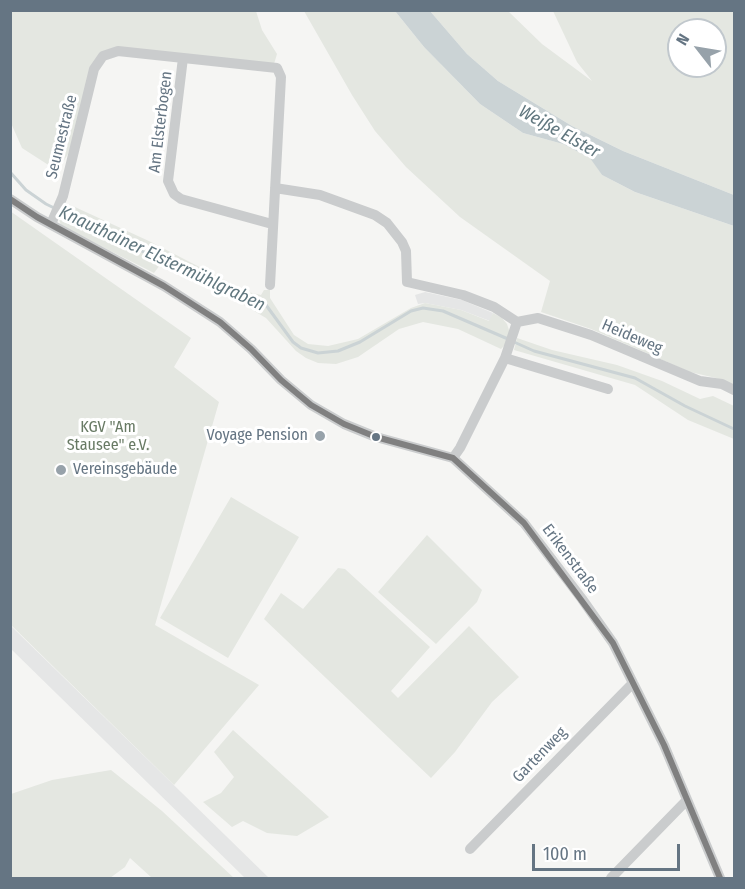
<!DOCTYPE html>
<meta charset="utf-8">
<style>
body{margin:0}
#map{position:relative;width:745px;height:889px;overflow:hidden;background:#f5f5f3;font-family:"Fira Sans Condensed",sans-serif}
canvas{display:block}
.frame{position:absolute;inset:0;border:12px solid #657583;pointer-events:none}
.north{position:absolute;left:667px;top:18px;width:60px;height:60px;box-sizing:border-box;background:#fff;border:2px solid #c1c8cd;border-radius:50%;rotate:301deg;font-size:16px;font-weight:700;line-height:24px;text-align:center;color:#657583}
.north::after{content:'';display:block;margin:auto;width:21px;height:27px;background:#97a2aa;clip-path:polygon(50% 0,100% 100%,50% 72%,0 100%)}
.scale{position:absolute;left:532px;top:844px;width:148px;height:27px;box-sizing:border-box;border:3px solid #657583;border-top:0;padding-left:8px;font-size:18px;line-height:21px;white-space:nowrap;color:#657583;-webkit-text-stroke:4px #fff;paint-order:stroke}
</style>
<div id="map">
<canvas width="745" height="889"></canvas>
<div class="frame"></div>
<div class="north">N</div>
<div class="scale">100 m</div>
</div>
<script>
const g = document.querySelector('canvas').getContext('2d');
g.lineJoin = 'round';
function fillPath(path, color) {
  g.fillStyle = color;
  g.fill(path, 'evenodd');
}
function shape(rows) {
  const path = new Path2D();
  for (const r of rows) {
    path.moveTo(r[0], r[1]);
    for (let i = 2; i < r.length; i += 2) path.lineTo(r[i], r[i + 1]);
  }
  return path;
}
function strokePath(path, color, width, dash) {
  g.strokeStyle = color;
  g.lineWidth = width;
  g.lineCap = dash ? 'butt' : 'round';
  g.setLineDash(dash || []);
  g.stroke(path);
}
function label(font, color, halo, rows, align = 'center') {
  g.font = font + ' "Fira Sans Condensed",sans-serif';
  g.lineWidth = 6;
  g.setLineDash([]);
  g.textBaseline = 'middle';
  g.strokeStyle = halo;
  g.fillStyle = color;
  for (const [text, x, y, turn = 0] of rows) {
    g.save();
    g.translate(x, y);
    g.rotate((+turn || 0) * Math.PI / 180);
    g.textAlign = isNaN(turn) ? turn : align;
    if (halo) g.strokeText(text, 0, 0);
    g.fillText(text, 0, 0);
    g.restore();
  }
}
const built = shape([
 [425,292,462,300,493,313,490,321,461,310,425,303,418,304,415,295],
 [10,625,269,878,245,878,11,649]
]);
const green = shape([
 [11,11,256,11,262,30,277,54,274,64,101,53,68,154,63,162,57,166,50,166,22,148,11,123],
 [304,11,395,11,424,47,480,104,523,133,563,144,591,158,602,175,635,192,734,226,734,385,716,378,690,372,591,329,541,312,550,281,460,217,406,167,375,131,352,95],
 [430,11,508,11,542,44,592,81,577,62,553,11,734,11,734,195,623,151,572,126,498,81,467,54],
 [679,30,715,30,715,66,679,66],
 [64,202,151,242,248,292,261,295,264,290,270,290,270,298,294,335,308,344,328,346,358,339,411,308,425,303,461,310,489,321,493,313,502,318,507,324,510,333,505,345,501,349,458,329,423,322,399,329,358,357,336,364,318,363,306,358,296,351,266,318,198,278,160,265,154,273,61,226,58,215],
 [10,211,191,338,174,367,219,402,155,625,259,685,174,785,11,625],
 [517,338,552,350,617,365,662,381,700,399,713,396,734,406,734,439,688,420,635,385,514,350],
 [231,497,299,537,228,658,160,618],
 [427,535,482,590,477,602,436,644,378,592],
 [338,568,345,569,430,647,391,691,398,698,469,626,519,677,492,702,455,752,431,778,264,619,281,593,303,609],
 [233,730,329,817,297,836,267,833,243,821,232,827,203,802,221,793,234,777,214,752],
 [111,770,162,811,234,878,152,878,130,858,125,867,110,878,11,878,11,794,52,780]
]);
const water = shape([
 [395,11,430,11,467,54,498,81,572,126,623,151,734,195,734,226,635,192,602,175,590,158,563,144,523,133,480,104,424,47]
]);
const stream = shape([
 [10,172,26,190,46,204,152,256,198,274,244,298,266,305,293,342,301,348,318,353,338,351,360,342,411,311,423,308,443,311,508,339],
 [514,342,534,351,635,378,685,406,734,429]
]);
const minor = shape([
 [183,58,168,181,174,194,181,199,272,224],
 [275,188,320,195,375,215,387,223,402,242,406,251,407,282,463,295,494,307,517,322,538,318,591,335,700,381,722,384,734,390],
 [10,199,37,217,164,286,220,322,251,349,281,380,311,405,344,424,376,437,453,458,524,523,582,599,613,643,664,745,720,878],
 [51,224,63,196,94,69,103,56,118,51,277,68,281,77,270,285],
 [505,358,608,389],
 [453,458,460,448,505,358,517,322],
 [470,849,633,683],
 [611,878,687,800]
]);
const bus1 = shape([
 [10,199,37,217,164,286,220,322,251,349,281,380,311,405,344,424,376,437,453,458,524,523,613,643,664,745,720,878]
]);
const markers = [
 [320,436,6,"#97a2aa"],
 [376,437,5,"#657583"],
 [61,470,6,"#97a2aa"]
];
const streetNames = [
 ["Am Elsterbogen",161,122,-83],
 ["Seumestraße",62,137,-76],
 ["Heideweg",632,337,23],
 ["Erikenstraße",570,559,53],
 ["Gartenweg",540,755,-46]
];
const parkNames = [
 ["KGV \"Am",108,428],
 ["Stausee\" e.V.",108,446]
];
const poiNames = [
 ["Voyage Pension",308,436],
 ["Vereinsgebäude",73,470,"left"]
];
const waterNames = [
 ["Weiße Elster",559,132,29],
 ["Knauthainer Elstermühlgraben",162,259,25]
];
fillPath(built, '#e5e6e6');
fillPath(green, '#e4e7e1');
fillPath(water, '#cbd3d5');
strokePath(stream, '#cbd3d5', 3);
strokePath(minor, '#cacccd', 10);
strokePath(bus1, '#808080', 6);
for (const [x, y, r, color] of markers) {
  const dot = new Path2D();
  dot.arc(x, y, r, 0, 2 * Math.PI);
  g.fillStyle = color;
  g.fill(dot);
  strokePath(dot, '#fff', 2);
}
label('16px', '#657583', '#fff', streetNames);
label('16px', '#687a64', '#fff', parkNames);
label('16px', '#657583', '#fff', poiNames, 'right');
label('italic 18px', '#61777f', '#fff', waterNames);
</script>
